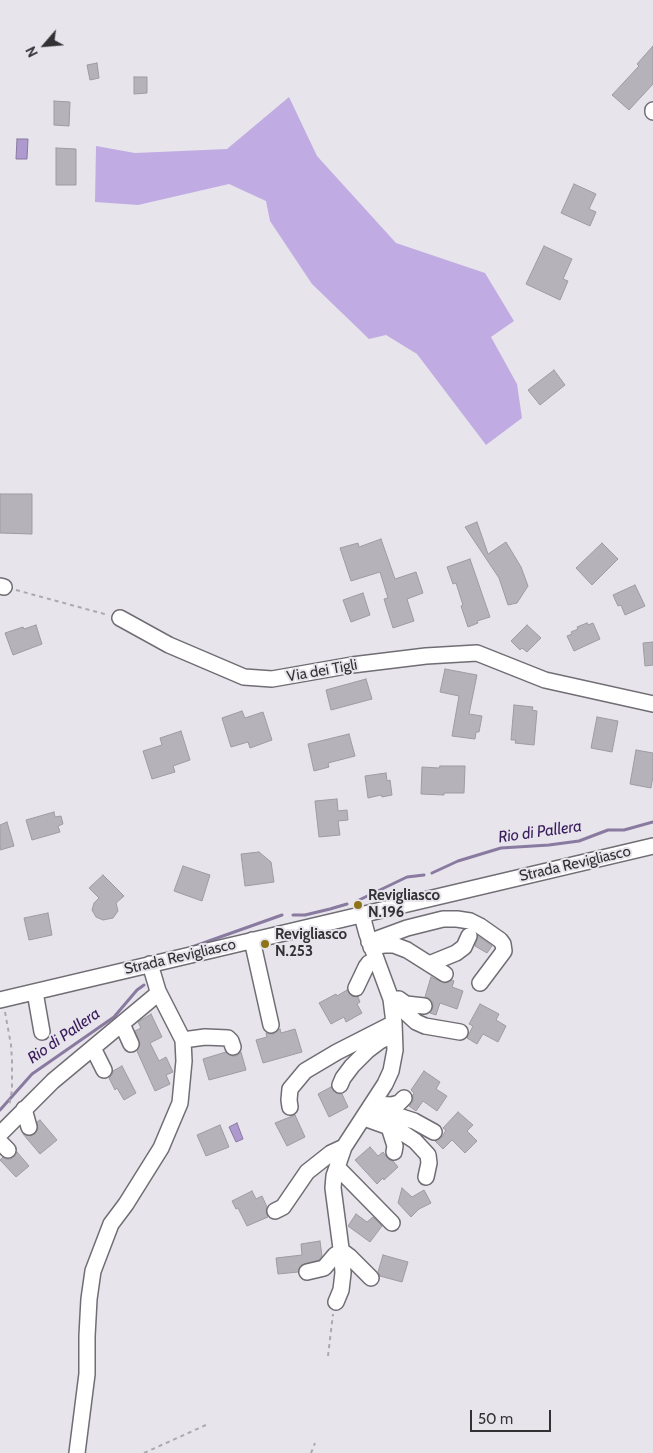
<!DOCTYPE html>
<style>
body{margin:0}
#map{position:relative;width:653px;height:1453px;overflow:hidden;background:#e7e4ec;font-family:Cabin,sans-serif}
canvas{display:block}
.north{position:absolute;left:20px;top:20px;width:50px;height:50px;-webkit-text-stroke:4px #e7e4ec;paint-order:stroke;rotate:243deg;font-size:14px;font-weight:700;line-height:20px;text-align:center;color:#323134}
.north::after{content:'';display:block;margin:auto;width:18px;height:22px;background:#323134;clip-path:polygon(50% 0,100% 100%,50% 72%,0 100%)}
.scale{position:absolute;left:470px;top:1410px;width:81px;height:22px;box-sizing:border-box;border:2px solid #323134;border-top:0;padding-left:6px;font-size:15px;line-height:18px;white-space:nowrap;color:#323134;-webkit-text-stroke:4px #e7e4ec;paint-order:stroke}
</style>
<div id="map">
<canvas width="653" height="1453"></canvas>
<div class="north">N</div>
<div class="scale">50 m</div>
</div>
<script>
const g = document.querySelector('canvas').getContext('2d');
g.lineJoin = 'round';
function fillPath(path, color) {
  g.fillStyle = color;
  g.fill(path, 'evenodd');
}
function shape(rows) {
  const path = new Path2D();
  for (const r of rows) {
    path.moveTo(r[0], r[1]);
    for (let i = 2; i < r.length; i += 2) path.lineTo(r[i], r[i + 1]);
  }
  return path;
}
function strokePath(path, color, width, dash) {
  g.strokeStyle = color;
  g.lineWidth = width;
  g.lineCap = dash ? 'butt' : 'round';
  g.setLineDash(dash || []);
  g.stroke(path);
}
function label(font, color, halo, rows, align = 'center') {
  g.font = font + ' Cabin,sans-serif';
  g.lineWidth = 4;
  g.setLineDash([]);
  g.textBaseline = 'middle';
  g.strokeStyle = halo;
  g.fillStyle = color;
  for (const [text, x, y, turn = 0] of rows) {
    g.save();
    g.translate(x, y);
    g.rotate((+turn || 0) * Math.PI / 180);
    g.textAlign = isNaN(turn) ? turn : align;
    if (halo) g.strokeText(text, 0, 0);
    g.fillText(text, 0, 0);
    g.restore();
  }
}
const forest = shape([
 [289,97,317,156,396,243,485,273,514,321,491,337,517,384,522,418,486,445,417,354,386,335,369,339,312,284,270,221,266,201,229,184,138,205,95,202,96,146,135,153,227,149]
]);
const water = shape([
 [17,139,28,139,27,159,16,159,17,139],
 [237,1123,243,1139,236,1142,229,1127,237,1123]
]);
const stream = shape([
 [432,873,458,861,501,848,549,845,579,841,608,830,624,830,653,822],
 [357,901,407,877,424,875],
 [293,915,305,915,330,909,347,904],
 [192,947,282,915],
 [0,1110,32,1074,114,1017,137,990,144,985]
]);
const building = shape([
 [653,46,653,84,629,110,612,95,639,66,637,64,653,46],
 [97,63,99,78,90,80,87,65,97,63],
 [134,77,147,77,147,93,134,94,134,77],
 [54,101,70,102,69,126,54,125,54,101],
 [56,148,76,149,76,185,56,185,56,148],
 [574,184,596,194,589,209,596,212,590,226,561,213,574,184],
 [544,246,572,259,563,279,568,281,560,300,526,284,544,246],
 [554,370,565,385,540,405,528,390,554,370],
 [0,494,32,494,32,534,0,533,0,494],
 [477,522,488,554,506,542,521,567,528,586,517,603,508,605,499,578,465,527,477,522],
 [381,539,395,579,416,572,423,593,407,599,414,621,393,628,384,599,388,598,380,572,351,581,340,548,358,543,359,547,381,539],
 [602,543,618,559,592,585,576,568,602,543],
 [470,559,490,617,477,621,478,623,468,627,461,606,463,605,456,583,453,584,447,567,470,559],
 [635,585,645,606,625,615,621,605,618,606,613,595,635,585],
 [363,593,370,615,351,622,343,600,363,593],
 [587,623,588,625,593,623,600,639,574,651,567,636,572,634,571,632,578,629,577,627,587,623],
 [36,625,42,644,13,655,5,633,23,627,24,629,36,625],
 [527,625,541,638,527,652,522,648,520,650,511,641,527,625],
 [653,642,653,665,645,666,643,643,653,642],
 [445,669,477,675,469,714,482,716,479,732,476,732,475,739,452,736,459,696,440,692,445,669],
 [366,679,372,699,331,710,326,690,366,679],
 [514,705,533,707,532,710,537,711,534,745,515,743,516,740,511,740,514,705],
 [242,711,245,718,263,712,272,740,250,748,248,742,231,747,222,718,242,711],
 [597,717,618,721,612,752,591,748,597,717],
 [181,731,190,760,173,766,175,772,152,779,143,751,162,745,160,738,181,731],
 [349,734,355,756,328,763,329,767,314,771,308,744,349,734],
 [636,750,653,753,653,776,651,788,630,784,636,750],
 [440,766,465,766,464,793,444,793,444,795,421,794,422,767,439,768,440,766],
 [386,773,387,781,390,780,392,795,382,797,381,795,368,798,365,776,386,773],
 [337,799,338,811,347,810,348,820,338,821,340,835,319,837,315,801,337,799],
 [54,812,55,817,61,816,63,824,58,826,60,832,32,840,26,820,54,812],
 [7,822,14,846,0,850,0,825,7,822],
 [259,852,271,862,274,882,245,886,241,854,259,852],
 [183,866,210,875,202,901,174,891,183,866],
 [103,875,124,896,116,903,118,911,113,918,103,920,96,917,92,910,94,903,99,898,89,888,103,875],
 [48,913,52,935,29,940,24,918,48,913],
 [478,936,492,946,487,953,475,946,478,936],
 [431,977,444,983,449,982,452,980,454,981,452,987,463,991,457,1009,440,1003,436,1015,430,1013,433,1008,433,1003,430,999,425,997,431,977],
 [347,990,352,996,358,997,360,1002,357,1004,362,1013,346,1022,344,1017,331,1024,319,1003,336,994,337,996,347,990],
 [480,1004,499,1014,496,1020,506,1026,498,1042,483,1034,477,1044,467,1038,473,1026,469,1024,480,1004],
 [151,1014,162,1037,150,1043,159,1061,166,1057,173,1072,166,1075,170,1084,155,1091,137,1051,140,1044,135,1031,141,1028,138,1022,151,1014],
 [280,1029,281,1033,295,1029,302,1052,263,1063,256,1040,267,1037,266,1033,274,1034,280,1029],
 [226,1052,232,1056,236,1056,241,1052,246,1070,209,1080,203,1059,226,1052],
 [122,1066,136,1093,124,1100,117,1088,115,1090,109,1078,112,1075,113,1071,122,1066],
 [424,1071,440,1082,436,1089,447,1096,437,1111,423,1101,416,1111,409,1106,413,1101,413,1095,414,1093,411,1090,424,1071],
 [331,1087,336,1093,342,1094,348,1107,329,1117,318,1094,331,1087],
 [458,1112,473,1125,467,1131,477,1141,465,1153,452,1140,443,1149,435,1141,442,1137,446,1130,443,1128,458,1112],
 [295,1115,305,1137,287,1146,275,1123,295,1115],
 [40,1120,57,1140,40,1154,23,1134,31,1136,35,1134,38,1129,37,1122,40,1120],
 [220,1125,229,1147,206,1156,197,1135,220,1125],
 [370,1147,378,1156,383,1152,388,1159,393,1161,398,1167,384,1180,383,1178,377,1184,355,1160,370,1147],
 [17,1152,29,1166,16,1177,0,1160,3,1157,6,1159,11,1159,15,1156,17,1152],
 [402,1188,412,1197,424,1190,431,1203,419,1209,411,1217,398,1203,402,1188],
 [252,1191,256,1199,262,1196,267,1207,266,1211,268,1217,247,1226,238,1208,236,1209,232,1201,252,1191],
 [356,1214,367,1222,373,1217,382,1226,370,1242,348,1226,356,1214],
 [320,1241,322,1256,319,1260,301,1265,298,1272,278,1274,276,1258,302,1255,301,1244,320,1241],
 [383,1255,408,1262,402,1282,380,1276,378,1272,383,1255]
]);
const path = shape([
 [16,590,108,615],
 [5,1012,11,1045,12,1060,12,1090,9,1106],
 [328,1356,333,1314],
 [144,1453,206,1425],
 [311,1453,315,1443]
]);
const minor = shape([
 [653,110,653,112],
 [0,586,4,587],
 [120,618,169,645,244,677,272,679,352,665,426,656,477,653,545,680,653,704],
 [252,940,271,1025],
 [369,942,407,928,443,919,457,919,470,921,480,926,500,940,503,944,504,951,480,983],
 [371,947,384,945,394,945,407,950,445,974],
 [429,964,456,953,464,947,469,936],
 [356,988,366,967,369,963,376,960],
 [35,992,42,1032],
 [391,999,416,1022,425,1026,460,1032],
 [397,999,399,999,406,1004,424,1006],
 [0,1000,653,846],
 [122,1024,131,1044],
 [183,1040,205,1037,228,1038,231,1041,233,1047],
 [93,1048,104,1070],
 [340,1085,343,1078,352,1066,368,1050,380,1041,391,1036],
 [375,1104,392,1105,399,1103,404,1098],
 [290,1107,289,1100,290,1089,305,1071,337,1052,394,1023],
 [371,1107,414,1121,434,1132],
 [24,1109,29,1127],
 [364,1118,389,1127,403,1133,415,1141,428,1155,429,1163,426,1177],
 [389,1127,395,1146,394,1152],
 [0,1134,53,1081,155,996,158,991],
 [0,1142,8,1150],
 [337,1167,392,1223],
 [275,1211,283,1207,307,1172,331,1153,344,1147],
 [307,1272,324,1268,335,1255,342,1251,350,1257,371,1278],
 [336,1302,341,1290,343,1273,342,1256,333,1188,334,1176,344,1147,385,1084,391,1071,395,1050,394,1023,391,999,367,934,364,923,364,914],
 [77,1453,87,1374,87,1336,89,1299,93,1271,111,1224,126,1204,161,1148,180,1103,184,1061,183,1040,158,991,150,964]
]);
const markers = [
 [358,905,5,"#8e7418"],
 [265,944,5,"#8e7418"]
];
const streetNames = [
 ["Via dei Tigli",322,671,-10],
 ["Strada Revigliasco",575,864,-13],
 ["Strada Revigliasco",180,957,-13]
];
const poiNames = [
 ["Revigliasco",368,896],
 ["N.196",368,913],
 ["Revigliasco",275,935],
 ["N.253",275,952]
];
const waterNames = [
 ["Rio di Pallera",540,832,-8],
 ["Rio di Pallera",64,1036,-35]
];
fillPath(forest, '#c0ace2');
fillPath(water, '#ae9acf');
strokePath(water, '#897aa0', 1);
strokePath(stream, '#897aa0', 3);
fillPath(building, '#b5b2ba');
strokePath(building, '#9e9ba3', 1);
strokePath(minor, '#706d74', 18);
strokePath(path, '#aba8af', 2, [4, 4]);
strokePath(minor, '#fff', 15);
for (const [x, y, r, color] of markers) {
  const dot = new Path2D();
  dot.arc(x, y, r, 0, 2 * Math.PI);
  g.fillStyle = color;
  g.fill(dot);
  strokePath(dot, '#e7e4ec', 2);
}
label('15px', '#323134', '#e7e4ec', streetNames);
label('bold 15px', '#323134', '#e7e4ec', poiNames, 'left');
label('italic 16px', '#391c5b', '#e7e4ec', waterNames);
</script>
